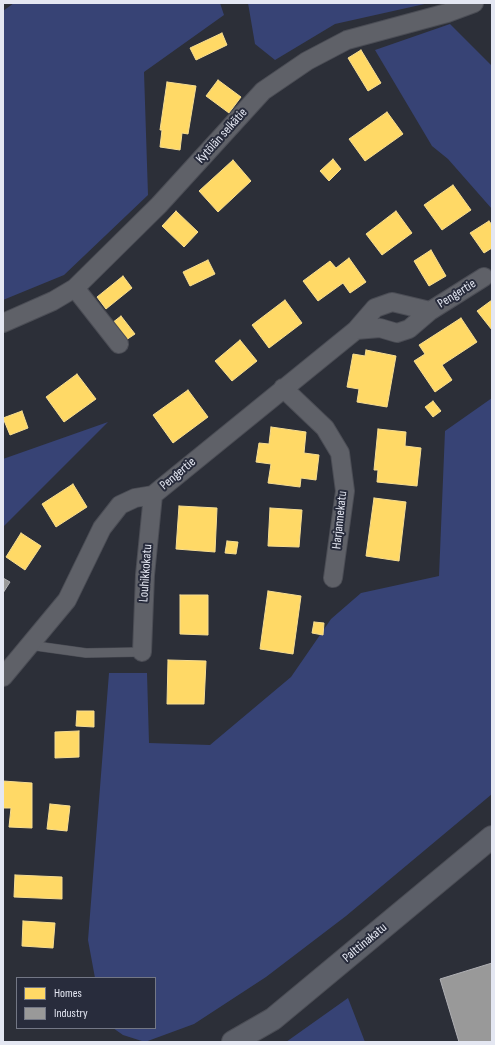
<!DOCTYPE html>
<meta charset="utf-8">
<style>
body{margin:0}
#map{position:relative;width:495px;height:1045px;overflow:hidden;background:#2c2f38;font-family:"Sofia Sans Condensed",sans-serif}
canvas{display:block}
.frame{position:absolute;inset:0;border:4px solid #e4e7f2;pointer-events:none}
.legend{position:absolute;left:16px;top:977px;width:140px;height:52px;box-sizing:border-box;background:#282c3c;border:1px solid #737785;margin:0;padding:5px 7px;list-style:none;font-size:12px;color:#e4e7f2}
.legend li{display:flex;align-items:center;gap:8px;height:20px}
.legend b{width:20px;border:1px solid #737785}
</style>
<div id="map">
<canvas width="495" height="1045"></canvas>
<div class="frame"></div>
<ul class="legend">
<li><b style="height:11px;background:#ffd966"></b>Homes</li>
<li><b style="height:11px;background:#999"></b>Industry</li>
</ul>
</div>
<script>
const g = document.querySelector('canvas').getContext('2d');
g.lineJoin = 'round';
function fillPath(path, color) {
  g.fillStyle = color;
  g.fill(path, 'evenodd');
}
function shape(rows) {
  const path = new Path2D();
  for (const r of rows) {
    path.moveTo(r[0], r[1]);
    for (let i = 2; i < r.length; i += 2) path.lineTo(r[i], r[i + 1]);
  }
  return path;
}
function strokePath(path, color, width, dash) {
  g.strokeStyle = color;
  g.lineWidth = width;
  g.lineCap = dash ? 'butt' : 'round';
  g.setLineDash(dash || []);
  g.stroke(path);
}
function label(font, color, halo, rows, align = 'center') {
  g.font = font + ' "Sofia Sans Condensed",sans-serif';
  g.lineWidth = 4;
  g.setLineDash([]);
  g.textBaseline = 'middle';
  g.strokeStyle = halo;
  g.fillStyle = color;
  for (const [text, x, y, turn = 0] of rows) {
    g.save();
    g.translate(x, y);
    g.rotate((+turn || 0) * Math.PI / 180);
    g.textAlign = isNaN(turn) ? turn : align;
    if (halo) g.strokeText(text, 0, 0);
    g.fillText(text, 0, 0);
    g.restore();
  }
}
const green = shape([
 [14,3,220,3,224,15,144,72,148,195,64,275,3,300,3,11],
 [248,3,429,3,335,24,275,60,255,44],
 [450,24,492,66,492,209,448,159,432,146,375,50],
 [492,398,492,794,346,916,266,977,194,1024,145,1042,123,1035,113,1028,155,1028,155,978,95,978,88,940,109,673,147,673,149,743,210,745,291,677,331,619,361,593,439,576,445,431],
 [108,422,3,527,3,459],
 [348,998,365,1042,286,1042]
]);
const homes = shape([
 [222,33,227,45,196,60,190,48,222,33],
 [361,50,381,83,368,91,348,58,361,50],
 [218,80,241,97,229,113,206,96,218,80],
 [167,82,196,86,188,134,182,133,180,150,160,147,162,130,160,130,167,82],
 [387,112,403,134,365,161,349,139,387,112],
 [333,159,341,169,329,181,320,171,333,159],
 [233,160,251,181,218,212,199,191,233,160],
 [453,185,471,210,442,230,424,205,453,185],
 [176,211,198,232,184,247,162,226,176,211],
 [396,211,412,233,382,255,366,234,396,211],
 [489,221,492,225,492,248,484,253,470,233,489,221],
 [431,250,446,276,429,286,414,261,431,250],
 [349,258,366,282,350,293,343,283,318,301,303,281,330,261,336,268,349,258],
 [208,260,215,274,190,286,183,272,208,260],
 [123,276,132,288,106,309,97,297,123,276],
 [285,300,302,323,269,348,252,325,285,300],
 [492,300,492,330,477,311,492,300],
 [121,316,135,334,126,340,112,323,121,316],
 [461,318,477,342,442,365,452,380,435,392,414,361,425,354,419,345,461,318],
 [240,340,257,361,232,381,215,361,240,340],
 [366,350,396,356,387,407,357,402,359,389,347,387,353,354,365,356,366,350],
 [77,374,96,399,64,422,46,397,77,374],
 [188,390,208,417,173,443,153,415,188,390],
 [433,401,441,411,433,417,425,407,433,401],
 [22,411,28,428,10,435,3,418,22,411],
 [271,427,306,432,304,453,319,455,316,480,301,478,300,487,268,483,271,464,256,462,259,443,269,444,271,427],
 [378,429,406,432,405,446,421,448,417,486,377,482,378,470,374,470,378,429],
 [73,484,87,507,56,527,42,504,73,484],
 [374,498,406,502,399,561,366,556,374,498],
 [179,506,217,508,215,552,176,549,179,506],
 [270,508,302,510,299,547,268,546,270,508],
 [21,533,41,546,25,570,6,557,21,533],
 [227,541,238,542,236,554,225,553,227,541],
 [268,591,301,596,293,654,260,649,268,591],
 [180,595,208,595,208,635,180,634,180,595],
 [314,622,324,623,323,635,312,633,314,622],
 [168,660,206,661,204,704,167,704,168,660],
 [77,711,94,711,94,727,76,726,77,711],
 [79,731,79,757,55,758,55,732,79,731],
 [3,781,32,783,32,828,9,827,11,808,3,808,3,781],
 [50,804,70,806,67,831,47,829,50,804],
 [15,875,62,877,62,899,14,897,15,875],
 [23,921,55,923,53,948,22,946,23,921]
]);
const industry = shape([
 [3,578,10,582,3,593,3,578],
 [492,963,492,1042,459,1042,440,979,492,963]
]);
const lane = shape([
 [29,645,86,653,142,652]
]);
const street = shape([
 [75,288,119,344],
 [3,323,53,301,75,288,159,205,263,91,307,61,347,40,447,13,474,3],
 [356,330,380,328,397,333,409,329,430,311,484,277],
 [283,388,325,428,340,453,345,491,333,578],
 [142,652,145,575,153,495],
 [3,677,67,600,102,528,120,505,135,498,153,495,356,330,375,308,392,302,430,311]
]);
const secondary = shape([
 [233,1042,273,1019,492,837]
]);
const streetNames = [
 ["Kytölän selkätie",222,136,-48],
 ["Pengertie",457,294,-32],
 ["Pengertie",178,474,-40],
 ["Harjannekatu",340,520,-84],
 ["Louhikkokatu",146,573,-86],
 ["Palttinakatu",365,943,-40]
];
fillPath(green, '#374375');
fillPath(homes, '#ffd966');
strokePath(homes, '#f7dd90', 1);
fillPath(industry, '#999');
strokePath(industry, '#b0b0b4', 1);
strokePath(lane, '#4b4d55', 10);
strokePath(street, '#4b4d55', 20);
strokePath(secondary, '#4b4d55', 24);
strokePath(lane, '#5f6168', 9);
strokePath(street, '#5f6168', 18);
strokePath(secondary, '#5c5f68', 22);
label('13px', '#e4e7f2', '#282c3c', streetNames);
</script>
